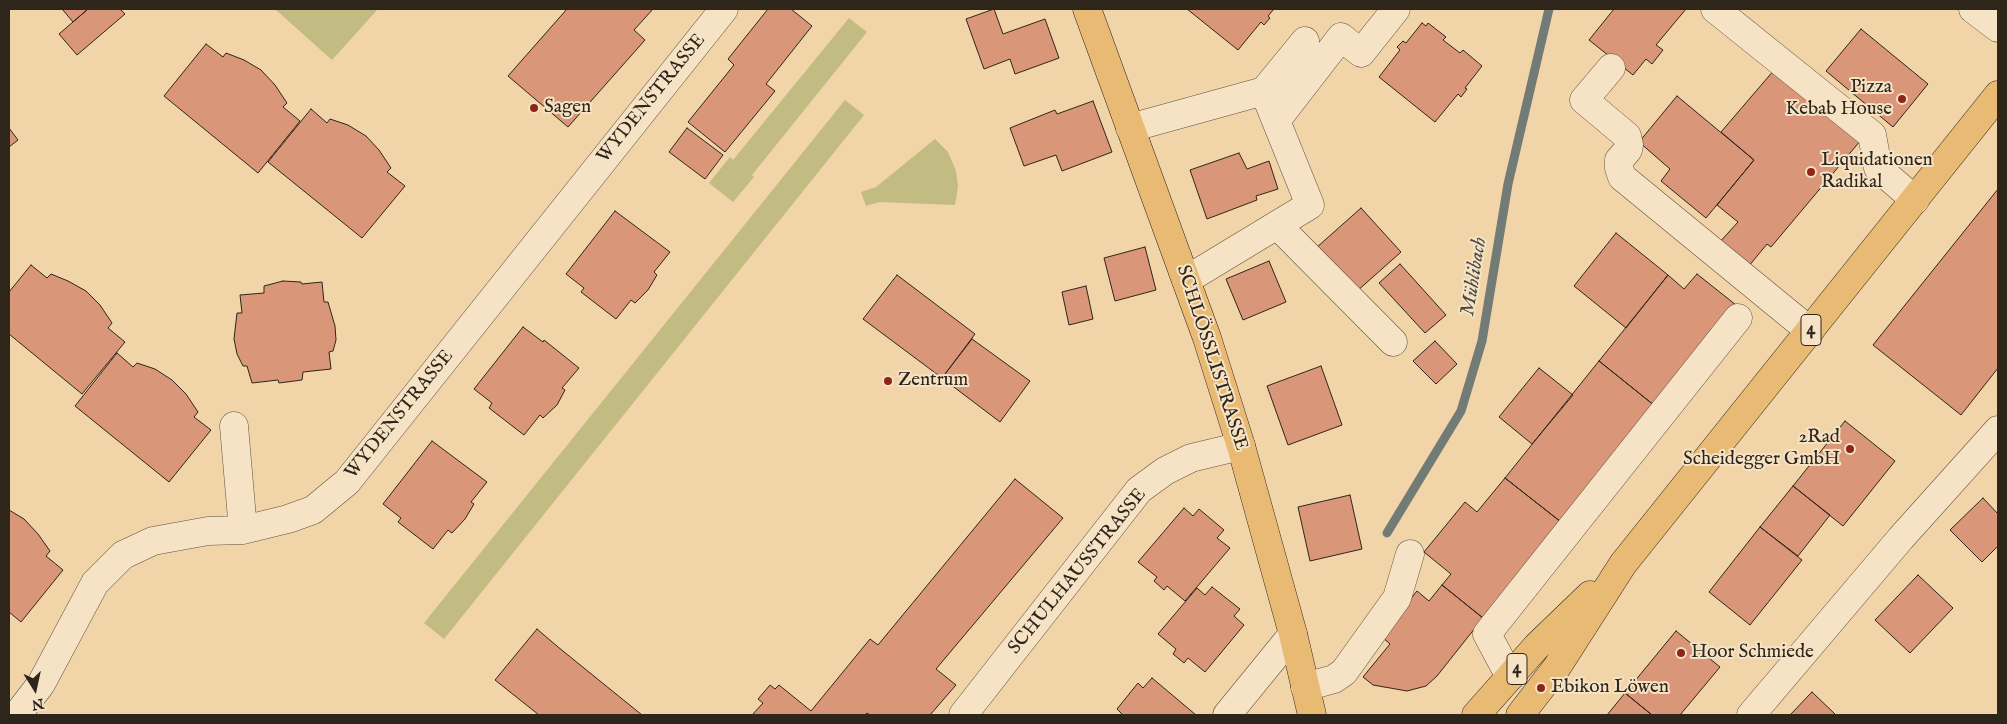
<!DOCTYPE html>
<meta charset="utf-8">
<style>
body{margin:0}
#map{position:relative;width:2007px;height:724px;overflow:hidden;background:#f1d4a7;font-family:"IM FELL English",serif}
canvas{display:block}
.frame{position:absolute;inset:0;border:10px solid #2e251b;pointer-events:none}
.north{position:absolute;left:10px;top:664px;width:50px;height:50px;-webkit-text-stroke:4px #f6e3c6;paint-order:stroke;rotate:170deg;font-size:14px;font-weight:700;line-height:20px;text-align:center;color:#2e251b}
.north::after{content:'';display:block;margin:auto;width:18px;height:22px;background:#2e251b;clip-path:polygon(50% 0,100% 100%,50% 72%,0 100%)}
</style>
<div id="map">
<canvas width="2007" height="724"></canvas>
<div class="frame"></div>
<div class="north">N</div>
</div>
<script>
const g = document.querySelector('canvas').getContext('2d');
g.lineJoin = 'round';
function fillPath(path, color) {
  g.fillStyle = color;
  g.fill(path, 'evenodd');
}
function shape(rows) {
  const path = new Path2D();
  for (const r of rows) {
    path.moveTo(r[0], r[1]);
    for (let i = 2; i < r.length; i += 2) path.lineTo(r[i], r[i + 1]);
  }
  return path;
}
function strokePath(path, color, width, dash) {
  g.strokeStyle = color;
  g.lineWidth = width;
  g.lineCap = dash ? 'butt' : 'round';
  g.setLineDash(dash || []);
  g.stroke(path);
}
function label(font, color, halo, rows, align = 'center') {
  g.font = font + ' "IM FELL English",serif';
  g.lineWidth = 4;
  g.setLineDash([]);
  g.textBaseline = 'middle';
  g.strokeStyle = halo;
  g.fillStyle = color;
  for (const [text, x, y, turn = 0] of rows) {
    g.save();
    g.translate(x, y);
    g.rotate((+turn || 0) * Math.PI / 180);
    g.textAlign = isNaN(turn) ? turn : align;
    if (halo) g.strokeText(text, 0, 0);
    g.fillText(text, 0, 0);
    g.restore();
  }
}
const green = shape([
 [275,9,378,9,332,60],
 [849,18,867,32,752,175,754,177,733,202,709,183,730,157,733,160],
 [845,100,864,115,444,639,424,623],
 [935,139,948,152,956,171,958,187,955,205,879,202,866,206,861,192,876,187]
]);
const stream = shape([
 [1387,533,1461,411,1482,341,1508,184,1549,9]
]);
const building = shape([
 [62,9,88,9,73,22,62,9],
 [88,9,120,9,125,14,77,55,59,34,88,9],
 [567,9,653,9,634,30,645,40,568,127,508,76,567,9],
 [768,9,791,9,812,26,766,84,775,91,725,152,688,122,734,65,728,59,768,9],
 [994,9,1003,34,1045,19,1059,58,1015,74,1010,59,984,69,966,19,994,9],
 [1187,9,1274,9,1268,16,1270,18,1264,25,1261,22,1238,50,1187,9],
 [1614,9,1686,9,1656,45,1663,50,1652,64,1646,59,1633,75,1589,40,1614,9],
 [1422,23,1426,26,1428,23,1446,37,1443,40,1460,53,1463,50,1482,66,1465,88,1467,89,1461,97,1458,94,1435,122,1379,77,1400,50,1397,47,1403,41,1406,43,1422,23],
 [1861,29,1928,84,1893,127,1826,71,1861,29],
 [206,44,223,57,226,53,244,60,261,70,275,85,287,103,283,107,300,121,258,173,164,96,206,44],
 [1775,69,1861,140,1771,247,1767,244,1748,267,1719,243,1738,222,1717,205,1754,160,1721,132,1775,69],
 [1677,96,1754,160,1706,218,1661,181,1670,169,1639,142,1677,96],
 [1093,101,1112,152,1062,171,1056,155,1024,166,1010,128,1055,110,1057,114,1093,101],
 [311,109,327,123,330,119,348,125,366,136,379,150,391,168,387,172,405,186,362,238,268,162,311,109],
 [9,128,18,140,9,147,9,128],
 [687,128,723,155,705,179,669,152,687,128],
 [1239,153,1247,169,1269,161,1278,189,1256,196,1257,200,1207,219,1190,170,1239,153],
 [1998,189,1998,368,1961,415,1873,345,1998,189],
 [1361,208,1401,252,1356,292,1316,248,1361,208],
 [615,211,670,252,654,272,657,275,648,290,635,303,631,300,616,319,581,292,584,288,566,274,615,211],
 [1616,233,1668,275,1626,328,1574,286,1616,233],
 [1145,247,1156,290,1115,301,1104,258,1145,247],
 [1269,261,1286,302,1243,320,1226,279,1269,261],
 [1400,264,1446,315,1425,333,1379,283,1400,264],
 [31,265,47,278,51,274,68,281,86,291,100,305,112,323,108,328,125,342,82,394,9,334,9,292,31,265],
 [1697,274,1736,305,1655,406,1599,361,1668,275,1684,289,1697,274],
 [897,275,975,334,942,378,863,319,897,275],
 [283,281,301,282,302,284,322,282,324,302,328,302,335,326,336,340,333,351,329,352,331,369,303,372,302,380,279,383,278,380,252,383,247,366,243,366,237,354,234,339,237,313,242,313,240,295,264,293,264,286,283,281],
 [1086,286,1093,319,1069,325,1062,292,1086,286],
 [523,327,543,342,544,340,579,368,562,388,565,390,557,405,543,418,540,415,524,435,489,408,492,403,474,389,523,327],
 [972,339,1030,381,1000,422,942,378,972,339],
 [1435,341,1457,364,1436,384,1413,361,1435,341],
 [117,353,133,367,137,363,155,369,172,380,186,394,198,412,194,417,211,430,169,482,75,406,117,353],
 [1599,361,1655,406,1561,522,1505,478,1599,361],
 [1321,366,1342,425,1288,445,1267,386,1321,366],
 [1539,368,1573,395,1532,444,1499,417,1539,368],
 [1845,421,1895,461,1843,526,1793,486,1845,421],
 [432,441,487,482,471,502,474,504,465,519,452,533,448,530,433,549,398,522,401,518,383,504,432,441],
 [1505,478,1561,522,1483,618,1442,585,1451,574,1424,552,1465,502,1477,512,1505,478],
 [1015,479,1063,518,936,669,956,685,930,715,870,715,867,713,865,715,752,715,763,703,758,699,770,685,775,689,779,685,811,711,870,639,878,645,1015,479],
 [1793,486,1830,515,1798,556,1760,527,1793,486],
 [1350,495,1362,549,1310,561,1298,507,1350,495],
 [1983,498,1998,514,1998,546,1982,562,1950,530,1983,498],
 [1184,508,1193,516,1199,509,1224,530,1217,538,1230,548,1185,601,1167,586,1164,590,1154,581,1157,577,1138,562,1184,508],
 [9,510,24,519,38,534,50,551,46,556,63,570,21,622,9,612,9,510],
 [1760,527,1802,560,1750,625,1709,592,1760,527],
 [1918,575,1953,608,1910,653,1875,620,1918,575],
 [1442,585,1483,618,1437,676,1426,686,1407,691,1373,685,1363,677,1390,644,1381,636,1417,591,1429,601,1442,585],
 [1212,587,1240,609,1234,616,1244,625,1205,672,1188,658,1184,663,1173,654,1176,649,1158,634,1197,588,1205,595,1212,587],
 [537,629,558,647,642,715,539,715,495,680,537,629],
 [1676,631,1720,667,1680,715,1652,715,1625,693,1676,631],
 [1152,678,1196,715,1121,715,1122,714,1117,709,1138,683,1143,688,1152,678],
 [1812,692,1836,715,1790,715,1812,692],
 [1625,693,1652,715,1607,715,1625,693]
]);
const minor = shape([
 [1715,9,1872,135,1878,168,1915,200],
 [1973,9,1998,28],
 [1611,68,1584,100,1627,136,1629,145,1628,150,1619,160,1619,168,1622,177,1810,331],
 [1264,91,1305,41],
 [1276,121,1341,37,1361,53,1396,9],
 [1130,128,1264,91,1310,205,1186,280],
 [1277,225,1393,342],
 [234,426,243,530],
 [1510,677,1487,634,1738,318],
 [1305,687,1334,679,1344,672,1397,598,1410,554],
 [17,715,41,684,95,583,123,555,153,541,208,531,243,530,288,519,313,510,347,482,724,9],
 [963,715,1139,490,1165,471,1191,458,1241,446],
 [1227,715,1293,634],
 [1751,715,1901,538,1998,430]
]);
const major = shape([
 [1087,9,1207,338,1241,446,1293,634,1312,715],
 [1476,715,1537,646,1590,595],
 [1520,715,1557,667,1623,564,1998,95]
]);
const markers = [
 [1902,99,5,"#8f2418"],
 [534,108,5,"#8f2418"],
 [1811,172,5,"#8f2418"],
 [888,381,5,"#8f2418"],
 [1850,449,5,"#8f2418"],
 [1681,653,5,"#8f2418"],
 [1541,688,5,"#8f2418"]
];
const shields = [
 [1811,330,20],
 [1517,669,20]
];
const shieldNames = [
 ["4",1811,330],
 ["4",1517,669]
];
const poiNames = [
 ["Pizza",1892,88,"right"],
 ["Kebab House",1892,110,"right"],
 ["Sagen",544,108],
 ["Liquidationen",1821,161],
 ["Radikal",1821,183],
 ["Zentrum",898,381],
 ["2Rad",1840,438,"right"],
 ["Scheidegger GmbH",1840,460,"right"],
 ["Hoor Schmiede",1691,653],
 ["Ebikon Löwen",1551,688]
];
const streetNames = [
 ["WYDENSTRASSE",652,99,-51],
 ["SCHLÖSSLISTRASSE",1211,358,72],
 ["WYDENSTRASSE",400,415,-51],
 ["SCHULHAUSSTRASSE",1078,572,-51]
];
const waterNames = [
 ["Mühlibach",1475,277,-81]
];
fillPath(green, '#c2bb82');
strokePath(stream, '#727b76', 9);
fillPath(building, '#d99679');
strokePath(building, '#2e251b', 1);
strokePath(minor, '#5f513e', 29);
strokePath(major, '#2e251b', 29);
strokePath(minor, '#f6e3c6', 28);
strokePath(major, '#e8ba74', 28);
for (const [x, y, r, color] of markers) {
  const dot = new Path2D();
  dot.arc(x, y, r, 0, 2 * Math.PI);
  g.fillStyle = color;
  g.fill(dot);
  strokePath(dot, '#f6e3c6', 2);
}
for (const [x, y, w] of shields) {
  const box = new Path2D();
  box.roundRect(x - w / 2, y - 15.5, w, 31, 4);
  g.fillStyle = '#f6e3c6';
  g.fill(box);
  strokePath(box, '#2e251b', 1);
}
label('bold 18px', '#2e251b', null, shieldNames);
label('19px', '#2e251b', '#f6e3c6', poiNames, 'left');
label('19px', '#2e251b', '#f6e3c6', streetNames);
label('italic 20px', '#4a4941', '#f6e3c6', waterNames);
</script>
